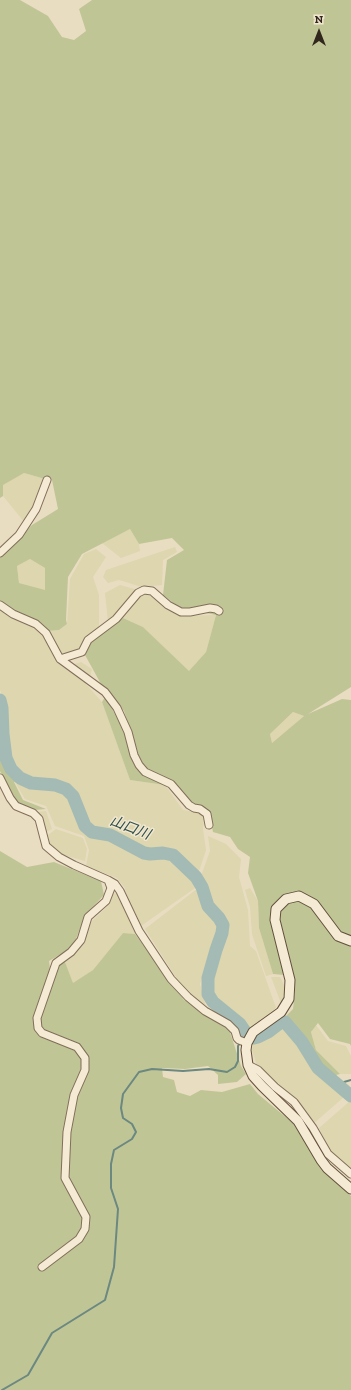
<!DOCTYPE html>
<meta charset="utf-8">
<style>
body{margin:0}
#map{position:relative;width:351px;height:1390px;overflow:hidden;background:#e9ddc1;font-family:"Zilla Slab",serif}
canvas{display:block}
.north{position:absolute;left:299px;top:12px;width:40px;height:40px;-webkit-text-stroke:3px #f1e7cf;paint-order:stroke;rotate:0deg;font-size:11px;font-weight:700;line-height:16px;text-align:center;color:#31271d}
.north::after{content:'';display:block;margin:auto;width:14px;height:18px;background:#31271d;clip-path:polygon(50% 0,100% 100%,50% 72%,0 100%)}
</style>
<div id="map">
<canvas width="351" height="1390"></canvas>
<div class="north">N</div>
</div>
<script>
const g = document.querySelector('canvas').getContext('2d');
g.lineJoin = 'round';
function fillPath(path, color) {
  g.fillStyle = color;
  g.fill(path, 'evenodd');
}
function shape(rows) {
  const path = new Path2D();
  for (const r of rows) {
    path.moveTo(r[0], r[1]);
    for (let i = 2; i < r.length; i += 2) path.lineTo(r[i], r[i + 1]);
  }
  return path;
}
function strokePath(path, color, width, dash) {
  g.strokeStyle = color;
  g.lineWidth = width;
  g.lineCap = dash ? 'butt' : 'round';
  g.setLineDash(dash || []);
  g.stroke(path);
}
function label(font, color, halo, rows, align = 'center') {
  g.font = font + ' "Zilla Slab","Noto Sans JP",serif';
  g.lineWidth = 3;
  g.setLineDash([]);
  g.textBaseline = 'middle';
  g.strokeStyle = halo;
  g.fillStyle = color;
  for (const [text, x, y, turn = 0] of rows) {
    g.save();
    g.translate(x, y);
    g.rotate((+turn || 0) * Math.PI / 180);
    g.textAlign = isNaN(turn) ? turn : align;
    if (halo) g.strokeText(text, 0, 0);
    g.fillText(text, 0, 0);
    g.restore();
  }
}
const farmland = shape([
 [24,473,45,479,34,508,25,523,3,496,2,485],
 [130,529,139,544,140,551,121,558,102,543],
 [175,547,177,552,163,560,162,585,142,587,119,580,108,583,103,577,106,570],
 [96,549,106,557,93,577,99,595,99,628,81,649,62,655,48,631,59,630,67,624,70,579,84,554],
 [30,559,45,568,45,591,19,583,17,566],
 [120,585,138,590,108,622,105,593],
 [149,593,181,616,216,615,206,652,189,672,143,627,123,618,140,594],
 [0,610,14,619,39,630,59,663,85,683,102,702,130,780,165,785,183,810,200,813,204,819,203,829,206,850,198,874,174,851,164,848,148,849,110,830,95,830,89,825,76,795,66,784,26,776,12,761,7,734,7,706,0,690],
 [81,662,92,669,90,677,71,665],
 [293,712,304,716,272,743,270,734],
 [16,784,61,791,71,801,82,829,92,837,106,838,146,858,168,856,198,886,141,926,126,896,125,888,117,878,86,866,89,850,84,836,55,826,46,806,25,799],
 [46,811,52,829,45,832,43,818,37,812],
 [56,829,83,838,87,849,85,861,60,854,50,844,48,835],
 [208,836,226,844,241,859,239,877,248,910,250,946,256,951,276,1008,249,1028,215,999,212,985,227,928,226,919,212,905,201,876,210,851],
 [198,888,205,910,216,922,218,931,200,984,206,1007,181,985,145,929],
 [250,888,258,901,259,928,273,974,266,976,252,934,250,907,245,890],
 [118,893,135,934,123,933,93,970,73,984,65,962,82,943,92,921,107,907,112,894],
 [271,977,280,977,286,989,281,1003],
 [316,1025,328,1041,346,1046,351,1056,351,1074,340,1074,316,1050,311,1032],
 [282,1026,298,1041,313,1069,344,1097,314,1123,297,1101,257,1066,252,1050,253,1044,266,1038],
 [350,1101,351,1101,351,1170,331,1153,319,1128]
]);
const green = shape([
 [0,0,20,0,48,16,62,37,74,40,86,31,79,9,92,0,351,0,351,687,308,714,342,699,351,700,351,1046,350,1044,330,1039,318,1023,311,1032,316,1050,340,1074,332,1076,320,1067,305,1039,286,1016,293,1009,295,992,284,975,273,974,259,928,258,901,248,873,250,857,238,849,230,837,213,832,208,809,193,806,145,768,139,756,124,711,101,684,85,655,92,641,123,618,143,627,189,671,206,652,216,615,180,608,163,595,167,560,184,550,172,538,139,544,130,529,82,554,68,577,66,620,67,624,59,630,48,631,18,615,0,601,0,556,32,525,58,509,52,480,45,479,24,473,3,485,3,496,0,498],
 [30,559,45,568,45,590,19,583,17,566],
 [293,712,304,716,272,743,270,734],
 [105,697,122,726,131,756,140,772,165,785,130,780,102,702],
 [0,737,4,762,9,773,18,779,14,782,23,800,46,809,35,810,17,803,0,771],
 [0,851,27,867,54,862,101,881,104,895,85,915,73,947,49,961,50,969,65,962,73,983,93,970,123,933,135,934,184,1000,229,1029,241,1066,246,1074,237,1082,218,1084,218,1075,208,1066,185,1069,162,1068,163,1077,174,1080,177,1092,190,1096,201,1090,222,1092,250,1084,258,1094,294,1124,321,1168,351,1196,351,1390,0,1390]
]);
const stream = shape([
 [241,1038,243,1029],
 [335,1082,344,1082,351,1080],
 [2,1390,28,1375,52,1333,105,1300,114,1267,118,1209,111,1188,111,1164,114,1150,132,1139,136,1132,132,1124,123,1118,121,1108,123,1094,139,1072,152,1069,183,1071,209,1069,227,1072,235,1067,238,1061,238,1046,240,1043]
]);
const river = shape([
 [0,700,2,708,3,734,6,758,11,769,20,778,31,783,55,785,66,789,73,796,85,826,92,832,110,835,144,853,150,854,163,853,173,855,196,877,202,887,208,906,219,918,223,925,222,933,216,950,208,978,208,994,213,1002,240,1024,246,1033],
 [254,1038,258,1037,268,1032,281,1022,285,1022,302,1042,318,1068,351,1096]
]);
const street = shape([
 [0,553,19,535,36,509,47,480],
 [0,605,13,614,36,624,46,633,60,659,105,692,117,708,128,732,134,755,139,765,145,772,171,784,189,805,194,808,200,809,207,814,209,825],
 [60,659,82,652,88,640,116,619,138,593,144,590,152,591,168,605,181,612,190,612,210,608,216,609,219,611],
 [0,778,10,798,16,806,33,813,39,819,46,846,59,857,74,865,108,880,115,884,120,891,139,931,171,979,188,997,205,1011,228,1024,235,1031,237,1038,239,1040,247,1043],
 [248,1065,258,1070,275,1087,294,1102,313,1128,328,1154,351,1174],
 [42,1267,79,1239,85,1229,86,1217,65,1178,67,1132,74,1095,85,1070,85,1058,77,1047,42,1033,38,1028,37,1018,56,963,71,952,81,940,88,917,106,901,111,888,108,880]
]);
const secondary = shape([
 [351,941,338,936,314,904,299,896,286,899,276,909,275,920,290,980,289,999,281,1012,253,1032,247,1043,246,1050,248,1065,253,1076,262,1086,298,1121,321,1160,327,1168,351,1189]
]);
const waterNames = [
 ["山口川",130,828,21]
];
fillPath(farmland, '#ddd6af');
fillPath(green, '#c0c596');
strokePath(stream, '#6b8881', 2);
strokePath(river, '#a3bbb4', 13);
strokePath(street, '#806e5a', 9);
strokePath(secondary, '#62503d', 11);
strokePath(street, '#f5ead3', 7);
strokePath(secondary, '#f5ead3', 9);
label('italic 14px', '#2e4f4d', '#f1e7cf', waterNames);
</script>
